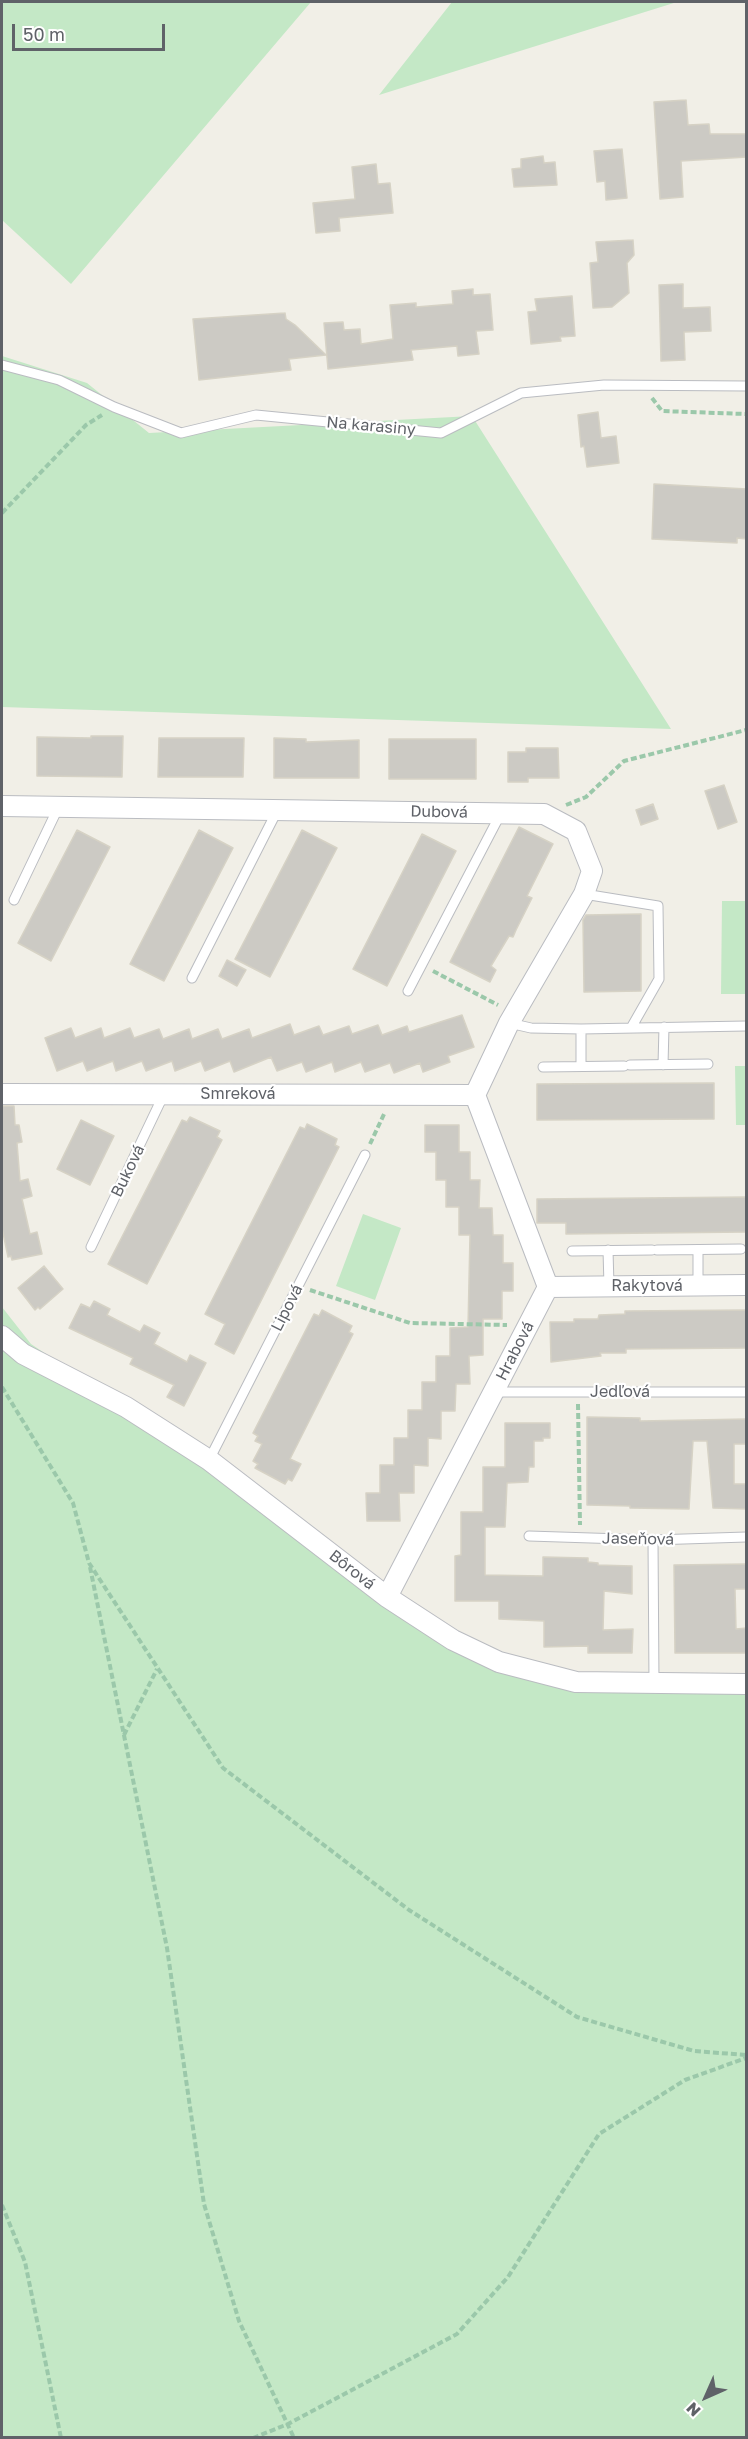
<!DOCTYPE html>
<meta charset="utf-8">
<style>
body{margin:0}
#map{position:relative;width:748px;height:2439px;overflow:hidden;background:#f1efe7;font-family:"Golos Text",sans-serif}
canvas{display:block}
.frame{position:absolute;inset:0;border:3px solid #5f6268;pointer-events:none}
.north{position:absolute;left:676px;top:2367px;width:60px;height:60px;-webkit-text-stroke:4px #fff;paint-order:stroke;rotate:225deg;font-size:16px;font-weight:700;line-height:24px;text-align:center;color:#5f6268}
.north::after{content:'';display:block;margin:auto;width:21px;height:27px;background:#5f6268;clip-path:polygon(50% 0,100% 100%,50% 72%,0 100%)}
.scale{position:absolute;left:12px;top:24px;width:153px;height:27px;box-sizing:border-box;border:3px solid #5f6268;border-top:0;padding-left:8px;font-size:18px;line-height:21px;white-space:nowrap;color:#5f6268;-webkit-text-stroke:4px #fff;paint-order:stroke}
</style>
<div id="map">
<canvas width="748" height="2439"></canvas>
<div class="frame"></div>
<div class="north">N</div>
<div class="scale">50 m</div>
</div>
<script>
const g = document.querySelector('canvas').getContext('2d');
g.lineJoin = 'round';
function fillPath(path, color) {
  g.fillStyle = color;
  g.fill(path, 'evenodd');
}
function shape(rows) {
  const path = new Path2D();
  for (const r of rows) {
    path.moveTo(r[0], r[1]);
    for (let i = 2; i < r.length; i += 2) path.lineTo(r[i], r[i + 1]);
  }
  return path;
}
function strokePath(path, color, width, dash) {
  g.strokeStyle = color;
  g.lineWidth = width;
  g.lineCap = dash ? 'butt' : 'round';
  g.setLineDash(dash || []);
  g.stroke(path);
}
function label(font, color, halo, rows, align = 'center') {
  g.font = font + ' "Golos Text",sans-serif';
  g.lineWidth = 4.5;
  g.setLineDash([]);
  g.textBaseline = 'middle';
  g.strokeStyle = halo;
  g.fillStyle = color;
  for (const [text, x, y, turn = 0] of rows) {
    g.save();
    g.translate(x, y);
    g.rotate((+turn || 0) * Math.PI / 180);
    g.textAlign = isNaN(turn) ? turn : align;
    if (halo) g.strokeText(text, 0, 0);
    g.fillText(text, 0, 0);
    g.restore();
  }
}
const green = shape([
 [2,2,311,2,71,284,2,220],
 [452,2,677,2,379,95],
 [2,356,87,383,149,433,472,416,671,729,2,707],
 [722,901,746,901,746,994,721,994],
 [735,1066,746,1066,746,1125,736,1125],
 [363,1214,401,1228,375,1300,336,1286],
 [2,1307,31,1344,199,1456,468,1650,624,1681,746,1681,746,2437,2,2437]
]);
const building = shape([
 [686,100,688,125,709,124,710,134,747,134,747,157,681,161,683,197,660,199,654,102,686,100],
 [622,149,627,198,606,200,605,181,597,182,594,151,622,149],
 [543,156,544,163,555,162,557,185,514,187,512,169,521,168,521,159,543,156],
 [376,164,378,184,390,183,393,213,339,218,340,231,316,233,313,203,355,199,352,167,376,164],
 [633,240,634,255,627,263,629,293,612,307,593,308,590,263,598,262,596,242,633,240],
 [683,284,683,308,710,307,711,331,684,332,685,360,661,361,659,285,683,284],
 [473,289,473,295,490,294,493,330,476,331,479,354,458,356,457,346,411,350,413,360,328,369,324,323,343,322,344,330,360,329,361,344,393,339,390,305,416,303,416,307,453,304,452,291,473,289],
 [572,296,575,336,560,337,561,341,531,344,528,312,537,311,535,299,572,296],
 [285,313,286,319,295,325,326,355,289,359,291,370,199,380,193,319,285,313],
 [598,412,601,438,616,436,619,463,587,467,584,446,581,447,578,415,598,412],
 [654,484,747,489,747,539,737,538,737,543,652,539,654,484],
 [91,736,123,736,122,777,37,776,37,737,91,738,91,736],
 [159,738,244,738,243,777,158,777,159,738],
 [274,738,306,739,306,742,359,740,359,778,274,778,274,738],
 [389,739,476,739,476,779,389,779,389,739],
 [526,748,558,748,559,778,528,778,528,782,508,782,508,752,526,752,526,748],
 [724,785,737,822,718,829,705,791,724,785],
 [653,804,658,819,641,825,636,810,653,804],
 [519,827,553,844,527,896,532,898,516,930,513,937,509,936,491,966,496,970,490,982,450,962,519,827],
 [77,830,110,847,51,961,18,943,77,830],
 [199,830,233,848,164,981,130,964,199,830],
 [302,830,337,848,270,977,235,959,302,830],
 [422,834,456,851,387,986,353,969,422,834],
 [641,914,641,991,584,992,583,920,586,915,641,914],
 [227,960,246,970,237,986,219,976,227,960],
 [462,1015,474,1047,448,1056,450,1062,423,1072,420,1063,394,1073,390,1063,365,1072,361,1062,335,1072,332,1062,306,1072,302,1062,277,1071,271,1057,234,1072,230,1061,205,1071,201,1061,175,1071,172,1061,146,1071,142,1061,116,1071,113,1061,87,1071,83,1061,57,1071,45,1038,71,1028,75,1038,101,1028,104,1038,130,1028,134,1038,159,1029,163,1039,189,1029,192,1039,218,1029,222,1039,249,1029,252,1038,290,1024,294,1035,319,1026,323,1035,349,1026,352,1034,378,1025,382,1035,407,1026,409,1032,462,1015],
 [714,1083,714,1119,537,1120,537,1084,714,1083],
 [2,1106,14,1106,15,1125,19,1125,22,1142,17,1143,20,1181,28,1179,32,1196,22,1199,30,1234,37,1232,42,1254,12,1260,11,1256,8,1257,2,1228,2,1106],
 [190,1117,220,1131,217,1137,222,1140,147,1284,108,1264,182,1120,187,1122,190,1117],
 [81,1120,114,1136,90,1185,57,1169,81,1120],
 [307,1124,337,1139,335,1145,339,1147,234,1354,215,1344,225,1324,205,1314,300,1127,305,1129,307,1124],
 [425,1125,459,1125,459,1152,470,1152,470,1180,480,1180,479,1208,492,1208,493,1235,503,1235,503,1263,513,1263,513,1291,502,1291,502,1319,483,1319,483,1355,469,1356,470,1384,456,1384,455,1411,441,1411,441,1439,428,1438,428,1466,414,1465,414,1493,399,1493,400,1521,367,1521,366,1493,380,1493,380,1465,394,1465,394,1438,408,1438,408,1410,422,1410,422,1382,436,1382,436,1356,450,1356,450,1328,468,1327,470,1235,459,1235,459,1207,446,1207,446,1180,436,1180,436,1152,425,1152,425,1125],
 [747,1197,747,1232,566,1234,566,1223,537,1223,537,1199,747,1197],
 [44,1266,63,1289,40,1309,38,1307,35,1310,18,1288,44,1266],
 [94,1301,110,1309,107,1315,140,1332,144,1325,160,1333,154,1344,187,1362,190,1355,206,1363,184,1406,167,1397,174,1385,130,1364,133,1358,69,1328,81,1304,90,1308,94,1301],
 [322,1310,352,1326,349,1332,353,1334,290,1459,301,1464,292,1481,288,1479,285,1484,255,1468,258,1464,253,1461,262,1444,255,1441,258,1436,253,1433,314,1314,319,1316,322,1310],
 [747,1310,747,1348,626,1349,626,1353,600,1353,601,1356,551,1362,550,1322,574,1322,574,1319,598,1319,599,1315,625,1314,625,1311,747,1310],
 [587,1417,640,1418,640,1421,747,1419,747,1444,734,1444,734,1484,747,1484,747,1509,713,1508,707,1441,693,1441,689,1509,630,1508,630,1506,587,1505,587,1417],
 [505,1423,550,1423,550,1438,543,1438,543,1441,534,1441,534,1467,529,1467,528,1482,507,1483,505,1527,485,1527,485,1575,543,1576,543,1557,588,1558,588,1562,598,1563,598,1565,632,1566,632,1594,604,1591,603,1630,633,1629,632,1653,588,1653,588,1646,544,1647,544,1621,499,1619,499,1601,455,1601,455,1556,461,1555,461,1512,483,1512,483,1467,505,1467,505,1423],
 [747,1564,747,1589,735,1589,736,1629,747,1628,747,1653,675,1653,674,1565,747,1564]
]);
const path = shape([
 [652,398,662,411,746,414],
 [2,513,86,425,102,415],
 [566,805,586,797,624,761,746,730],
 [433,971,498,1005],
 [370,1144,385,1112],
 [310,1290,410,1323,507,1325],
 [2,1387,73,1503,89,1563,223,1768,409,1910,577,2017,694,2051,746,2055],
 [578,1404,580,1525],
 [90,1567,167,1948,204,2204,239,2321,294,2438],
 [124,1735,157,1669],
 [2,2205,25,2262,61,2438],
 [253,2438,288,2424,457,2334,508,2277,599,2134,685,2080,746,2058]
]);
const service = shape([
 [2,365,59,380,114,407,181,433,256,415,441,433,521,393,604,385,746,386],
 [584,894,658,906,659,979,631,1028],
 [14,900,59,806],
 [192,978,278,809],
 [408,991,501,813],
 [509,1023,531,1028,581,1029,746,1026],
 [630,1065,708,1064],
 [663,1065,664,1027],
 [581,1066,581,1029],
 [543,1067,624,1066],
 [91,1247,164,1094],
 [608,1250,609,1286],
 [657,1250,741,1249],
 [572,1251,652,1250],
 [698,1286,698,1250],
 [494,1392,746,1392],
 [209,1460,365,1155],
 [529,1536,653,1540,746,1537],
 [653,1540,654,1684]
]);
const minor = shape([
 [2,806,544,814,576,831,592,871,584,894,509,1023,475,1095],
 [2,1094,475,1095],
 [548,1287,746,1285],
 [2,1336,23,1354,126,1407,209,1460,387,1597,453,1640,499,1662,576,1682,746,1684],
 [387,1597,548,1287,475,1095]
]);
const streetNames = [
 ["Na karasiny",371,426,5],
 ["Dubová",439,812,1],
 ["Smreková",238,1094],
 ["Buková",128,1171,-64],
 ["Rakytová",647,1286],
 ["Lipová",287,1308,-63],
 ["Hrabová",515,1351,-63],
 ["Jedľová",620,1392],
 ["Jaseňová",638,1539,1],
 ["Bôrová",352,1570,38]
];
fillPath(green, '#c4e8c6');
fillPath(building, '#cccac4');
strokePath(building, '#d6d2c5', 1.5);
strokePath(service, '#babcc1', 11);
strokePath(minor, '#babcc1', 22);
strokePath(path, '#9bc8aa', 4, [6, 3]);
strokePath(service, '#fff', 9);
strokePath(minor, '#fff', 20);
label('16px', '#5f6268', '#fff', streetNames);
</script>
